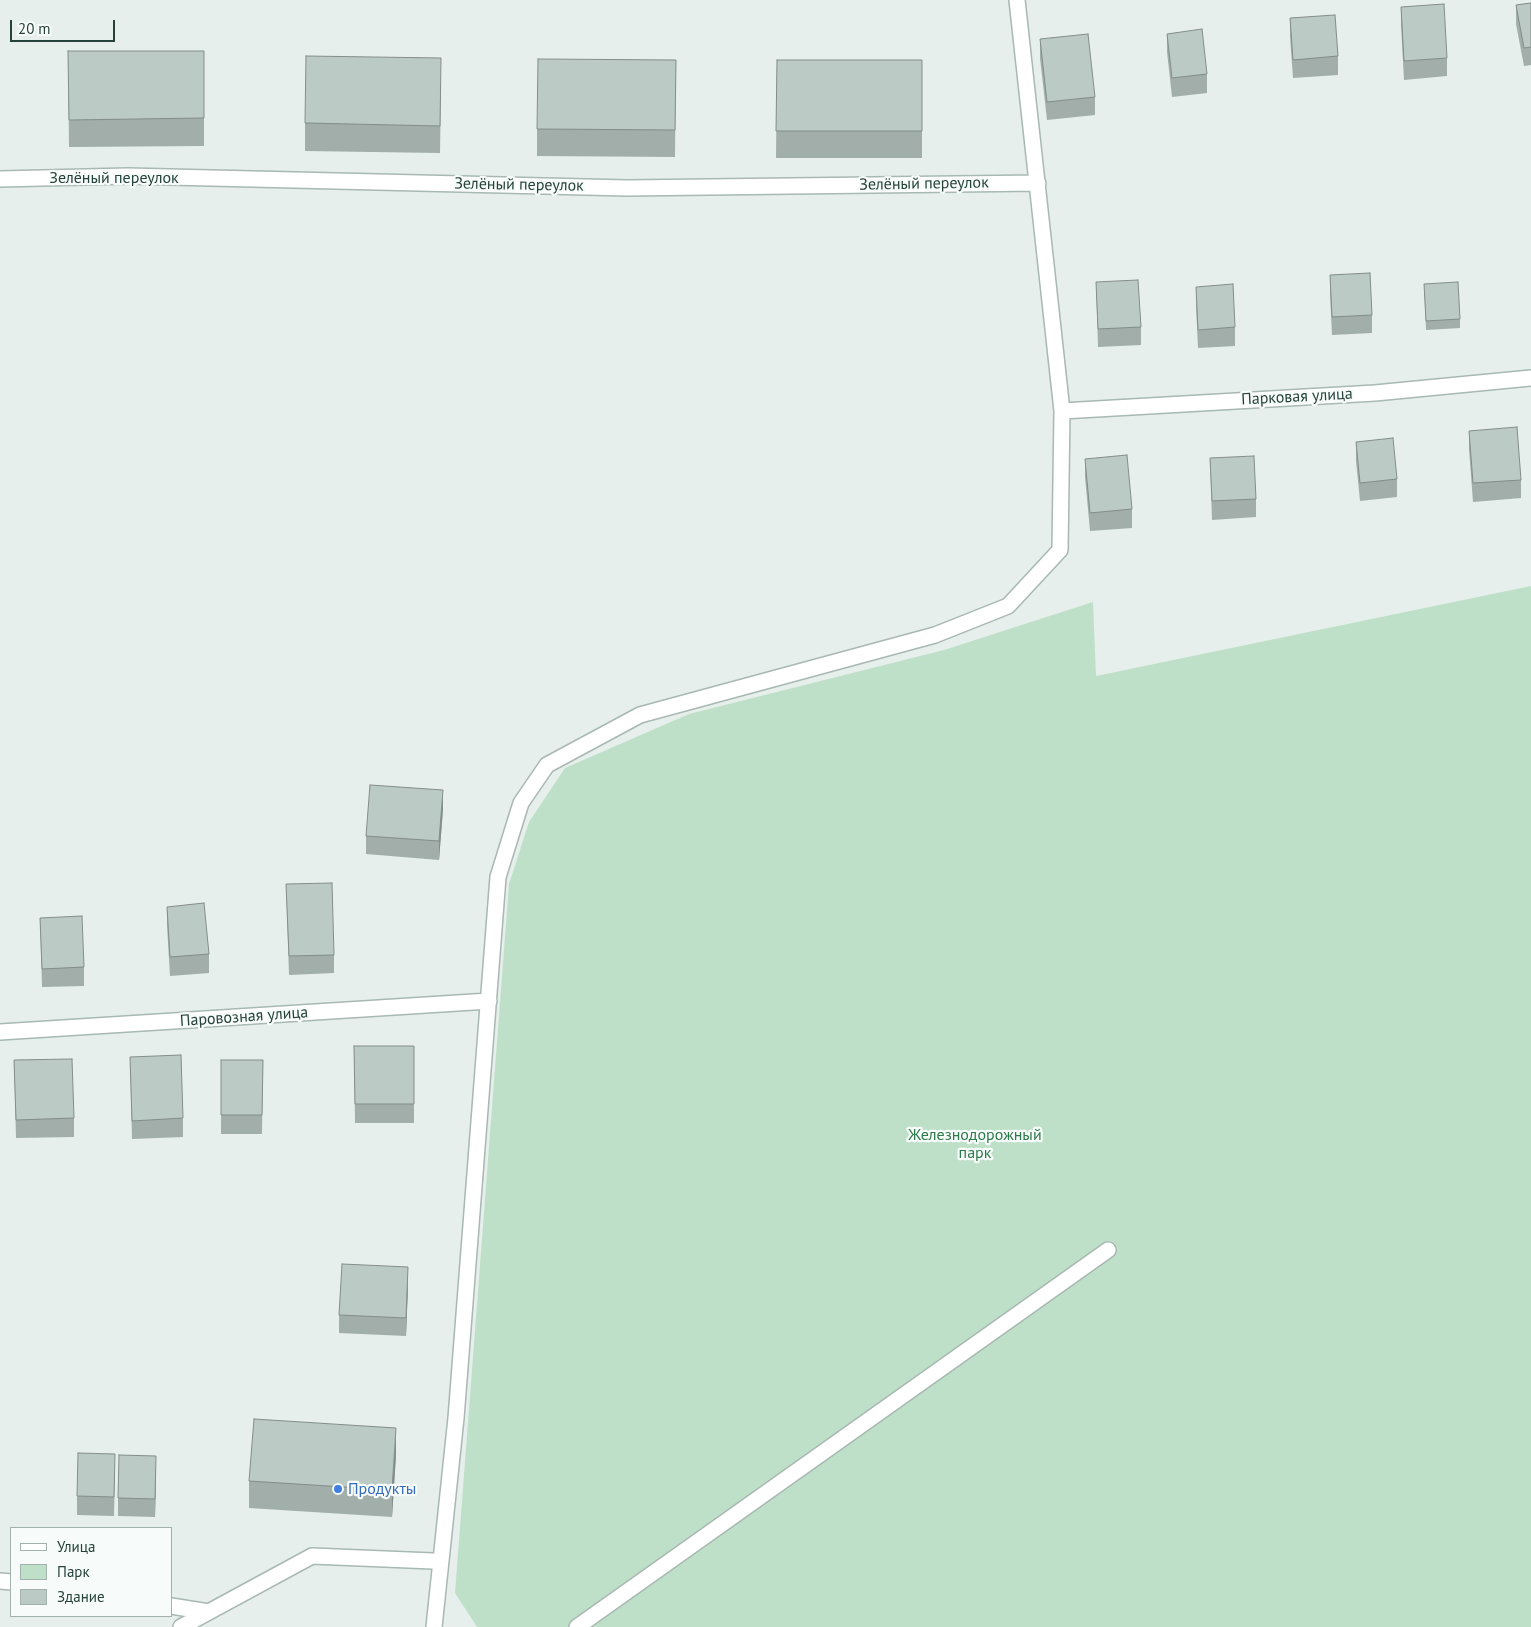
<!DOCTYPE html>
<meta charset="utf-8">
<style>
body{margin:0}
#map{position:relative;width:1531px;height:1627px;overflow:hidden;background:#e6efeb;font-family:"PT Sans",sans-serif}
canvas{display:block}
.legend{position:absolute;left:10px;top:1527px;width:162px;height:90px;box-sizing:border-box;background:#f7fbf9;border:1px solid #a3b1ad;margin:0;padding:6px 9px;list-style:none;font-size:15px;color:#24423a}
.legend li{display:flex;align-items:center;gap:10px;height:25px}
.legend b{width:25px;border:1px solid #a3b1ad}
.scale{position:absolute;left:10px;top:20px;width:105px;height:22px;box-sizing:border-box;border:2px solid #24423a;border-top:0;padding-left:6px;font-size:15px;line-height:18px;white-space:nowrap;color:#24423a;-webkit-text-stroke:4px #f7fbf9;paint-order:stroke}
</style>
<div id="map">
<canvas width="1531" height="1627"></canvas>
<ul class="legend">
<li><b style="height:6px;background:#fff"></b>Улица</li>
<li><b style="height:14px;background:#bfe0c8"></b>Парк</li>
<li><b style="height:14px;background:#bbcac4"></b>Здание</li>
</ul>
<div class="scale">20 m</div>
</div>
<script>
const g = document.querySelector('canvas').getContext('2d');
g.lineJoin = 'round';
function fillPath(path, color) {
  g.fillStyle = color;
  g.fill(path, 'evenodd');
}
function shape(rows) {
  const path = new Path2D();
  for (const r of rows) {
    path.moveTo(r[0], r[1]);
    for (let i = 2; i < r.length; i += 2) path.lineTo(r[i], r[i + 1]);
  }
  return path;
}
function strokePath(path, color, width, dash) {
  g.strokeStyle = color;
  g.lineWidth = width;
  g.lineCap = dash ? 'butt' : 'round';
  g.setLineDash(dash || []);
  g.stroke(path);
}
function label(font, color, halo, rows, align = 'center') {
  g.font = font + ' "PT Sans",sans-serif';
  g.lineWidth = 4.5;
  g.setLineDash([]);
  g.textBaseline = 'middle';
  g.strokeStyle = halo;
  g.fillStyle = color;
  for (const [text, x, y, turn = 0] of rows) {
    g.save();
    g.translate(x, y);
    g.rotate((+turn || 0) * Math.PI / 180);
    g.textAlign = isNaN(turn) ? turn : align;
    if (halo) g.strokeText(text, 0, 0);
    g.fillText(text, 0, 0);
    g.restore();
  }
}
const green = shape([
 [1531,586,1531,1627,477,1627,455,1593,509,884,529,822,565,768,689,714,944,650,1093,602,1096,676]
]);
const lane = shape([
 [0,1581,11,1582],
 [171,1606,209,1612],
 [181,1627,312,1556,433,1561],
 [577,1627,1108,1250]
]);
const street = shape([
 [0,179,128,176,627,188,1038,183],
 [1062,411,1375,393,1531,378],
 [0,1032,489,1001],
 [434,1627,456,1418,498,877,521,803,547,765,640,715,935,635,1008,606,1060,550,1062,411,1017,0]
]);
const wall = shape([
 [1531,3,1531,65,1524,66,1516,24,1516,5],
 [1401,7,1447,58,1447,76,1404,80,1401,25],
 [1290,18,1338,56,1338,75,1293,78,1290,36],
 [1167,34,1207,74,1207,93,1172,97,1167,52],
 [1040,39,1095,97,1095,115,1047,120,1040,58],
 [68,51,204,51,204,146,69,147],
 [676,60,675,157,537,156,537,129],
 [777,60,922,60,922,158,776,158],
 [441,85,440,153,305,151,305,123],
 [1330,275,1372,315,1372,333,1332,335,1330,294],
 [1096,282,1141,327,1141,345,1098,347],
 [1424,284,1460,319,1460,328,1426,330],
 [1196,287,1235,327,1235,346,1198,348,1196,305],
 [1469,431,1521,480,1521,498,1473,502,1469,449],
 [1356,442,1397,479,1397,497,1360,501,1356,461],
 [1210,458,1256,499,1256,517,1212,520],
 [1085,459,1132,509,1132,528,1090,531,1085,477],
 [443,809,439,860,366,854,366,836],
 [286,884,334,955,334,973,289,975],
 [167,907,209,954,209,973,170,976,167,925],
 [40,918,84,967,84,986,42,987],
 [354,1046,414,1046,414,1123,355,1123],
 [130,1057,183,1118,183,1137,132,1139],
 [14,1060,74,1118,74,1137,16,1138],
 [221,1060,263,1060,262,1134,221,1134],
 [408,1286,406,1336,339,1333,339,1315],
 [396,1455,392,1517,249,1508,249,1481],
 [115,1473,114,1516,77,1515,77,1496],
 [156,1474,155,1517,118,1516,118,1498]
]);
const shadedWall = shape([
 [443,790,443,809,439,860,439,841],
 [408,1267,408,1286,406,1336,406,1318],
 [396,1428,396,1455,392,1517,392,1490],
 [156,1456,156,1474,155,1517,155,1499]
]);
const building = shape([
 [1531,3,1531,47,1524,48,1516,5,1531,3],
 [1444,4,1447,58,1404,61,1401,7,1444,4],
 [1335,15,1338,56,1293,60,1290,18,1335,15],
 [1202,29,1207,74,1172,78,1167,34,1202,29],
 [1088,34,1095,97,1047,102,1040,39,1088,34],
 [68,51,204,51,204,118,69,120,68,51],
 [306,56,441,58,440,126,305,123,306,56],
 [538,59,676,60,675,130,537,129,538,59],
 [777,60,922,60,922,131,776,131,777,60],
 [1370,273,1372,315,1332,317,1330,275,1370,273],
 [1138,280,1141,327,1098,329,1096,282,1138,280],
 [1458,282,1460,319,1426,321,1424,284,1458,282],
 [1233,284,1235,327,1198,330,1196,287,1233,284],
 [1517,427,1521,480,1473,483,1469,431,1517,427],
 [1393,438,1397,479,1360,483,1356,442,1393,438],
 [1127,455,1132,509,1090,513,1085,459,1127,455],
 [1254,456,1256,499,1212,501,1210,458,1254,456],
 [370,785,443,790,439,841,366,836,370,785],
 [332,883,334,955,289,956,286,884,332,883],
 [204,903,209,954,170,957,167,907,204,903],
 [82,916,84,967,42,969,40,918,82,916],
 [354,1046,414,1046,414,1104,355,1104,354,1046],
 [181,1055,183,1118,132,1121,130,1057,181,1055],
 [72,1059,74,1118,16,1120,14,1060,72,1059],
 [221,1060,263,1060,262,1115,221,1115,221,1060],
 [342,1264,408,1267,406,1318,339,1315,342,1264],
 [254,1419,396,1428,392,1490,249,1481,254,1419],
 [78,1453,115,1454,114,1497,77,1496,78,1453],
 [119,1455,156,1456,155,1499,118,1498,119,1455]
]);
const markers = [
 [338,1489,5,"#3f7fe0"]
];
const streetNames = [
 ["Зелёный переулок",114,178],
 ["Зелёный переулок",924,184,-1],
 ["Зелёный переулок",519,185,1],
 ["Парковая улица",1297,397,-3],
 ["Паровозная улица",244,1017,-4]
];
const parkNames = [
 ["Железнодорожный",975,1135],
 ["парк",975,1153]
];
const shopNames = [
 ["Продукты",348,1489]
];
fillPath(green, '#bfe0c8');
strokePath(lane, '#a8b8b2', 18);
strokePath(street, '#a8b8b2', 18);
strokePath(lane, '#fff', 15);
strokePath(street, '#fff', 15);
fillPath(wall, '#a1aea9');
fillPath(shadedWall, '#838d89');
fillPath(building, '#bbcac4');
strokePath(building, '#838d89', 1);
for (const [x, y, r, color] of markers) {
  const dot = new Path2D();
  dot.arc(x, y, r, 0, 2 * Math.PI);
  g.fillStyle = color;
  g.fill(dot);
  strokePath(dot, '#f7fbf9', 2);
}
label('16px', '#24423a', '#f7fbf9', streetNames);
label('16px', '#2d7a4b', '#f7fbf9', parkNames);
label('16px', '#366cbe', '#f7fbf9', shopNames, 'left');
</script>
